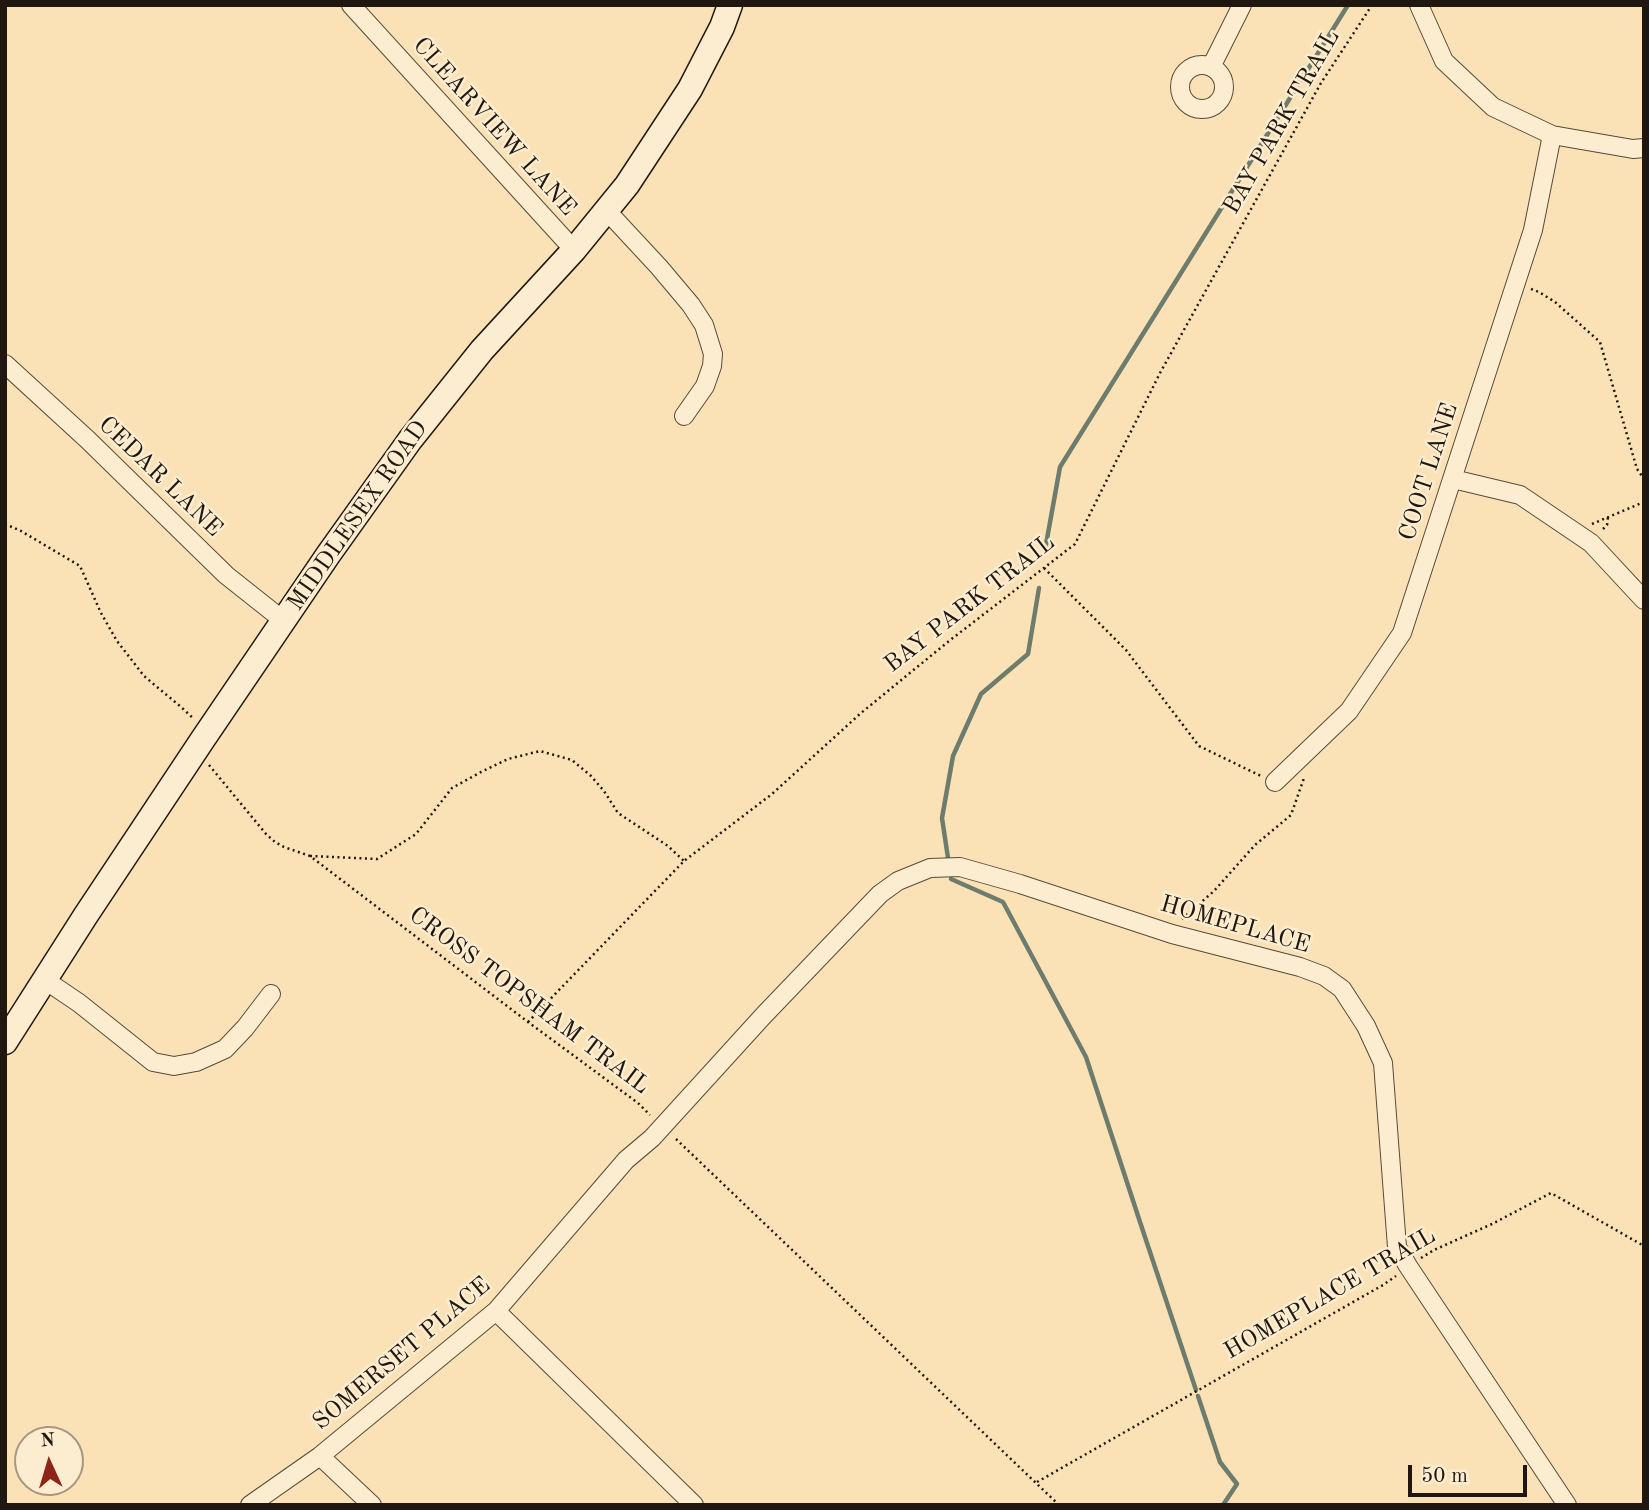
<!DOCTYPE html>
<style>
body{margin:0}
#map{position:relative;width:1649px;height:1510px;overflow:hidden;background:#fbe2b6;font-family:"Old Standard TT",serif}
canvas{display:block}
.frame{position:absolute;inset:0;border:7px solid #201810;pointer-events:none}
.north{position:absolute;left:14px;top:1426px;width:70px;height:70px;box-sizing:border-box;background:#fcecd0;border:2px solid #a49783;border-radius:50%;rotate:356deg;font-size:19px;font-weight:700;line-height:28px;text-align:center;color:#201810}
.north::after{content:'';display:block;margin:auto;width:24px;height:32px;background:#8f2418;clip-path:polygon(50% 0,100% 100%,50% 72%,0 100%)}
.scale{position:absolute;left:1408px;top:1465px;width:119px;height:32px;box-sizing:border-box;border:4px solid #201810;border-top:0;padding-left:9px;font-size:21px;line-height:24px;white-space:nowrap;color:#201810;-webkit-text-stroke:5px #fcecd0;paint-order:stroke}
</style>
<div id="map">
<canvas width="1649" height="1510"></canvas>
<div class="frame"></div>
<div class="north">N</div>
<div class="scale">50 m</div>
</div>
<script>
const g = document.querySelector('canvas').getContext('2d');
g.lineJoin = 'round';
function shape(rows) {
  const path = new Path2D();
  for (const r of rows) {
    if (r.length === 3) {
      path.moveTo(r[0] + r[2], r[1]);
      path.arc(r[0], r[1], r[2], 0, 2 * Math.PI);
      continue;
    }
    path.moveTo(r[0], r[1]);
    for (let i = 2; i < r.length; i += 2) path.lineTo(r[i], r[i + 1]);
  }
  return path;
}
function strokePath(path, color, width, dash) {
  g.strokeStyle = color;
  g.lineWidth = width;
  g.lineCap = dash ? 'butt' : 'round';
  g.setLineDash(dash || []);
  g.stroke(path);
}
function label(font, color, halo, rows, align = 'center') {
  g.font = font + ' "Old Standard TT",serif';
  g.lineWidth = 5;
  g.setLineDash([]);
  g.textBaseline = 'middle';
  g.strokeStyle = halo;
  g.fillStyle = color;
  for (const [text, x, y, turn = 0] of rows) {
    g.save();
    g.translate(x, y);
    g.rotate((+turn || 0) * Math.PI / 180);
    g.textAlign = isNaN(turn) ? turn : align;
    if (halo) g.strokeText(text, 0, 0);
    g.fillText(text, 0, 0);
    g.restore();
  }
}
const stream = shape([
 [1045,550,1060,467,1348,5],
 [948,858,942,818,953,756,981,694,1028,654,1039,588],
 [951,879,1003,902,1086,1057,1140,1222,1196,1390],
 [1198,1396,1220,1462,1237,1484,1223,1505]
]);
const path = shape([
 [1531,289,1539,292,1555,302,1600,342,1637,469,1644,479],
 [5,524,21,531,80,566,101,613,117,641,144,676,181,707,194,719],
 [1592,524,1644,502],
 [1603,529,1607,525,1608,517],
 [1044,568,1126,650,1199,746,1261,776],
 [209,765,266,834,275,842,284,847,310,856,528,1022,638,1103,650,1115],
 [310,856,377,859,416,834,452,788,481,772,508,759,540,751,572,760,591,776,604,791,618,813,668,846,684,861],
 [1182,919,1214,891,1255,845,1291,815,1304,778],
 [528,1022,684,861,772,794,861,713,949,641,1075,544,1160,373,1321,83,1372,5],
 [676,1139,1059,1505],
 [1421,1258,1434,1250,1492,1224,1551,1193,1644,1246],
 [1037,1482,1383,1285,1396,1276]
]);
const street = shape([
 [351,5,574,250],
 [1419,5,1444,61,1493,107,1552,135,1633,149,1644,148],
 [1202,87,22],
 [1211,67,1242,5],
 [607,211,659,267,691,305,704,325,713,354,712,366,705,386,684,416],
 [5,364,88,440,226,575,284,621],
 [1453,479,1520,495,1591,543,1644,600],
 [1275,782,1349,711,1402,633,1533,230,1552,135],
 [45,980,79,1003,153,1062,174,1066,196,1062,225,1049,245,1028,271,994],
 [496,1311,694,1505],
 [320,1456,372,1505],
 [250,1505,320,1456,496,1311,626,1160,652,1138,764,1015,880,894,898,881,930,868,960,867,1020,884,1172,934,1300,967,1324,976,1342,989,1366,1026,1383,1063,1397,1247,1408,1266,1567,1505]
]);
const secondary = shape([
 [5,1042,86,915,203,739,328,555,410,440,482,350,574,250,627,185,690,89,722,27,730,5]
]);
const streetNames = [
 ["BAY PARK TRAIL",1282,122,-60],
 ["CLEARVIEW LANE",494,127,48],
 ["COOT LANE",1429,472,-72],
 ["CEDAR LANE",160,477,44],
 ["MIDDLESEX ROAD",358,516,-55],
 ["BAY PARK TRAIL",970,604,-38],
 ["HOMEPLACE",1235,925,16],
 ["CROSS TOPSHAM TRAIL",529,1001,37],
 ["HOMEPLACE TRAIL",1330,1294,-30],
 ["SOMERSET PLACE",402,1354,-40]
];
strokePath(stream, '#6d7c6c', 4.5);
strokePath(street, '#574a3a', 20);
strokePath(secondary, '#201810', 27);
strokePath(path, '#201810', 2.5, [2, 3.5]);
strokePath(street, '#fcecd0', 18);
strokePath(secondary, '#fcecd0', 24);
label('24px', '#201810', '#fcecd0', streetNames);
</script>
